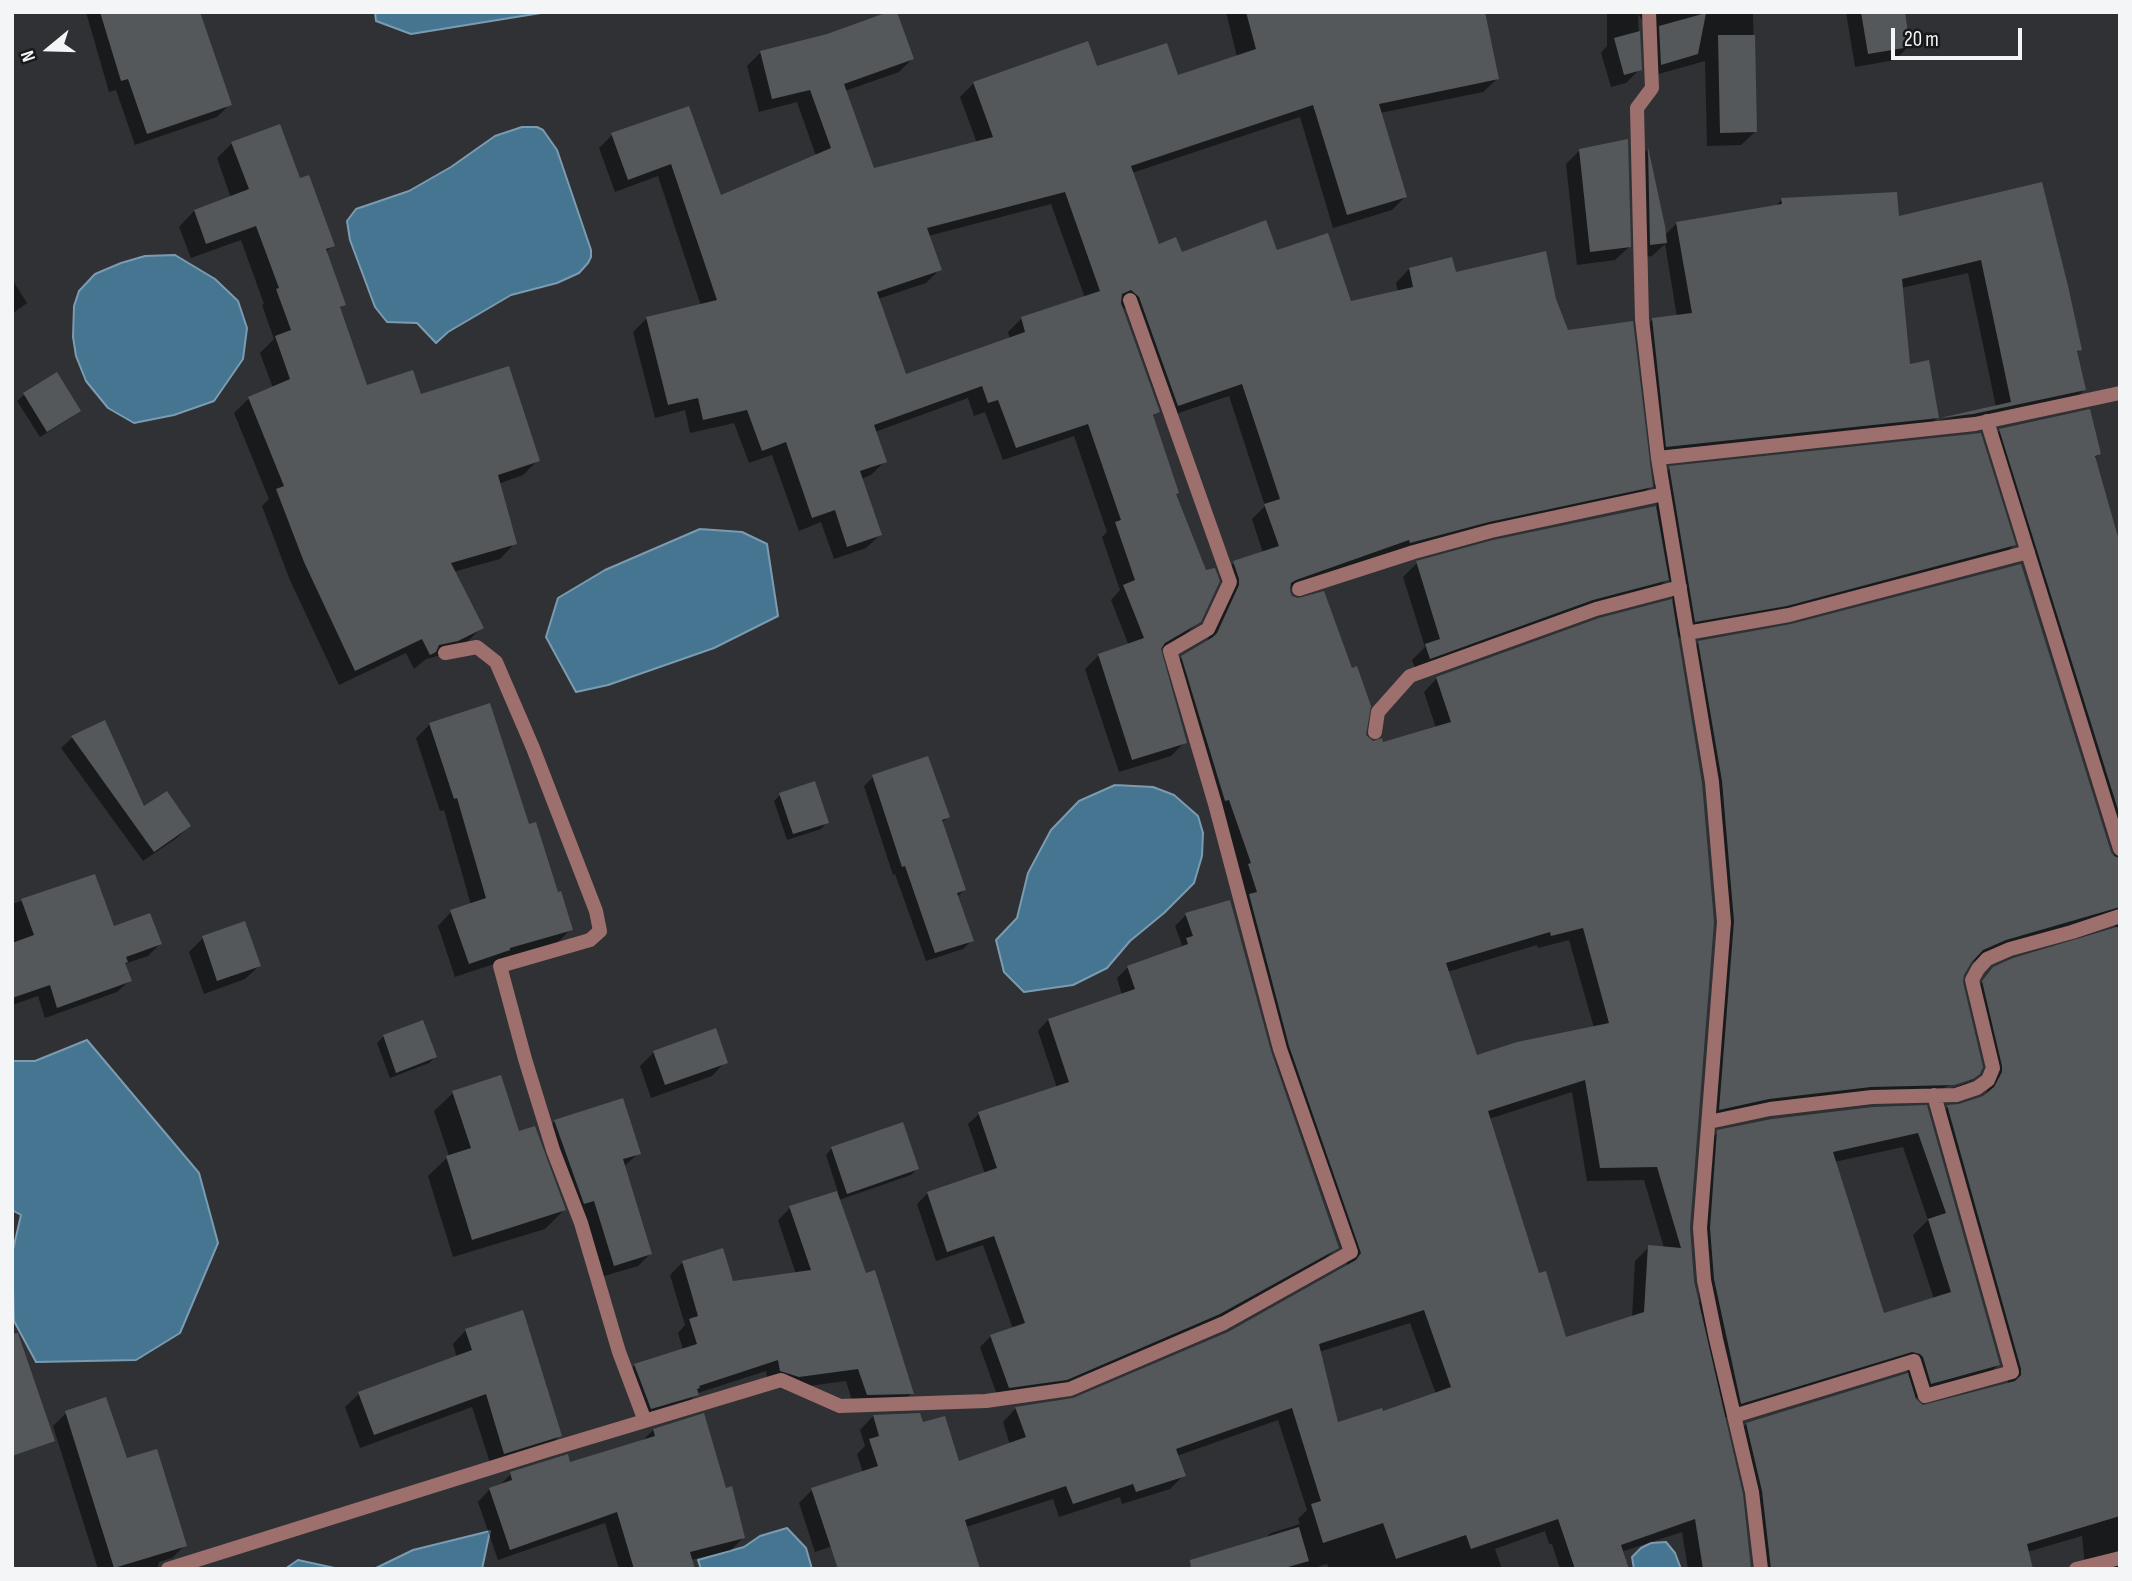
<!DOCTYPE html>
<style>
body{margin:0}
#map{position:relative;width:2132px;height:1581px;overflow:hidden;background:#2f3134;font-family:"Sofia Sans Condensed",sans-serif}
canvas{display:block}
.frame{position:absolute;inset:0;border:14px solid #f3f5f6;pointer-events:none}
.north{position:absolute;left:14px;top:14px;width:70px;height:70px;-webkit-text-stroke:5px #18191a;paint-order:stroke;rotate:251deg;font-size:19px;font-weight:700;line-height:28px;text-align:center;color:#f3f5f6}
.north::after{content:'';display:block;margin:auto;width:24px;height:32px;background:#f3f5f6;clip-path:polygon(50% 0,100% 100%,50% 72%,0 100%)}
.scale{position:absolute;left:1891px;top:28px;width:131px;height:32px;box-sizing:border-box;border:4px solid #f3f5f6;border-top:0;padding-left:9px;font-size:21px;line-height:24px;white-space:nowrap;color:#f3f5f6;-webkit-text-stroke:5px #18191a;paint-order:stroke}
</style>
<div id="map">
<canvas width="2132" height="1581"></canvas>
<div class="frame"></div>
<div class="north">N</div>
<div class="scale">20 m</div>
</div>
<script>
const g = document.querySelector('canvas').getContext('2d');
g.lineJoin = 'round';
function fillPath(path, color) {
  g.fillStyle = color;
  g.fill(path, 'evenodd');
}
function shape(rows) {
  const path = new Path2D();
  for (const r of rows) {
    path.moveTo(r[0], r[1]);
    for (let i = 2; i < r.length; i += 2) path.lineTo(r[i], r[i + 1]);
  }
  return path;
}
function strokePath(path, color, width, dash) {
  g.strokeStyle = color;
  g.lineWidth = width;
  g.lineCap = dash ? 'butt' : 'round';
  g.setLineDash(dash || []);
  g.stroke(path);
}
const water = shape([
 [375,12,547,12,411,34,376,21,375,12],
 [522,127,537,127,543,130,557,150,591,250,591,257,588,263,579,273,557,283,511,295,448,332,436,343,417,323,387,322,375,307,350,240,347,221,356,209,409,191,451,167,495,136,522,127],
 [175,255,215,279,238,301,247,328,243,359,214,401,174,415,134,423,108,408,86,381,76,356,73,337,74,306,79,291,95,274,121,263,145,256,175,255],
 [700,529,742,532,767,544,778,616,714,648,608,685,576,692,546,637,558,598,605,570,700,529],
 [1115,785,1153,787,1174,795,1198,816,1203,833,1202,856,1194,883,1164,913,1130,941,1107,968,1073,985,1024,992,1004,972,996,940,1017,918,1028,873,1051,830,1079,801,1115,785],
 [87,1040,199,1173,218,1243,180,1333,136,1360,36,1362,14,1321,12,1254,21,1215,12,1210,12,1061,35,1061,87,1040],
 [787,1528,806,1548,812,1569,701,1569,698,1560,744,1547,760,1536,787,1528],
 [490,1531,482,1569,374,1569,413,1550,490,1531],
 [1666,1542,1675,1553,1681,1569,1634,1569,1632,1557,1641,1548,1651,1543,1666,1542],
 [298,1560,339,1569,285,1569,298,1560]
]);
const shadow = shape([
 [86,12,151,12,230,104,217,117,135,145,116,90,109,92],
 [895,12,912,59,899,72,845,91,873,170,977,143,960,97,974,83,1087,43,1096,68,1166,45,1176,78,1237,57,1226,12,1484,12,1497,79,1483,92,1380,113,1405,197,1392,210,1333,228,1300,117,1132,173,1158,246,1175,240,1181,254,1265,222,1276,252,1327,235,1350,303,1398,292,1396,283,1409,269,1451,259,1454,275,1544,254,1555,300,1567,332,1631,323,1651,486,1638,499,1474,535,1397,555,1396,552,1287,590,1291,597,1297,600,1323,593,1351,670,1356,668,1369,706,1364,736,1372,743,1381,741,1382,744,1436,728,1424,692,1437,678,1599,620,1673,601,1669,577,1652,594,1577,613,1416,671,1412,660,1425,647,1403,577,1417,563,1494,542,1657,507,1654,485,1670,468,1979,435,2014,545,1997,561,1769,621,1676,638,1701,783,1713,922,1689,1227,1693,1281,1697,1302,1700,1302,1695,1244,1703,1147,1718,1132,1772,1120,1873,1108,1926,1107,1998,1365,1983,1380,1913,1399,1923,1407,2009,1385,1934,1120,1948,1107,1959,1106,1984,1097,1989,1087,1990,1080,1970,996,1994,968,2014,960,2117,929,2112,921,2102,920,2054,936,1992,953,1968,964,1961,981,1981,1067,1979,1073,1970,1082,1970,1078,1945,1087,1947,1090,1969,1082,1957,1092,1940,1098,1856,1100,1754,1112,1706,1122,1721,936,1709,795,1686,656,1699,642,1792,626,2020,566,2109,853,2116,860,1987,444,2000,430,2089,411,2099,454,2094,459,2120,550,2120,1569,2116,1569,2108,1561,2085,1566,2082,1536,2027,1552,2031,1569,1756,1569,1749,1505,1733,1438,1746,1424,1909,1374,1905,1368,1896,1366,1724,1418,1741,1494,1750,1569,1688,1569,1682,1532,1621,1552,1627,1569,1560,1569,1552,1544,1549,1544,1545,1531,1495,1549,1502,1569,1329,1569,1327,1564,1310,1569,1213,1569,1212,1565,1225,1551,1264,1539,1271,1533,1300,1524,1298,1519,1307,1510,1278,1420,1177,1456,1184,1475,1170,1489,1122,1504,1120,1497,1059,1517,1053,1499,966,1527,978,1569,885,1569,874,1532,815,1552,799,1503,812,1490,863,1473,857,1454,865,1446,860,1430,873,1416,919,1415,922,1425,944,1418,958,1463,1010,1445,1003,1422,1016,1408,1074,1400,1229,1333,1347,1266,1347,1263,1276,1060,1236,909,1243,903,1235,879,1238,876,1216,812,1211,814,1169,671,1182,657,1206,643,1226,600,1226,593,1220,576,1234,563,1263,553,1252,519,1265,506,1229,396,1164,418,1126,310,1119,304,1158,412,1152,417,1177,492,1174,495,1205,573,1214,570,1218,581,1199,621,1185,635,1159,650,1185,742,1171,756,1119,772,1085,669,1098,656,1129,646,1111,600,1120,590,1102,537,1107,532,1074,436,1003,460,985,412,974,416,968,398,875,432,885,461,871,475,861,479,880,535,866,548,834,559,821,522,799,531,772,455,749,463,734,423,690,433,685,410,655,418,633,332,647,318,701,306,658,176,615,192,599,148,612,135,688,108,720,197,816,156,797,102,759,112,747,66,761,52,827,36],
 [1051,204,1085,298,1022,318,1008,332,1010,339,905,376,878,299,926,283,940,269,928,236],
 [1569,940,1594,1028,1518,1044,1476,1057,1447,972,1537,945,1538,948],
 [1572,1092,1587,1181,1644,1180,1664,1248,1649,1247,1635,1261,1632,1318,1565,1339,1545,1273,1538,1275,1489,1119],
 [1903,1147,1928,1220,1913,1235,1934,1299,1882,1315,1834,1162],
 [1410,1323,1436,1394,1381,1413,1381,1410,1336,1425,1319,1352],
 [1607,12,1753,12,1755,132,1741,145,1707,146,1705,61,1648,77,1646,26,1638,14,1640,69,1626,83,1611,87,1601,53,1607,46],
 [1846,12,1903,12,1909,46,1895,60,1855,67],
 [232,143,299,181,333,245,325,253,344,304,339,309,366,387,420,396,538,460,523,475,498,484,515,543,500,559,453,572,481,628,466,643,441,655,426,659,414,669,406,653,339,685,289,578,262,506,269,499,234,413,249,398,273,388,260,353,274,339,262,305,264,304,241,240,191,258,179,227,194,211,231,198,217,158],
 [1647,150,1665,235,1677,223,1775,207,1782,199,1898,218,2040,184,2080,349,2076,354,2084,390,2070,404,1931,430,1941,420,1996,407,1968,273,1901,288,1909,366,1937,418,1923,431,1653,460,1639,334,1652,320,1677,317,1665,244,1652,256,1637,258,1635,162],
 [1579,151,1629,247,1615,260,1577,265,1566,164],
 [12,279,27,303,12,314],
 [56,374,78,411,72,417,40,437,17,401,24,395],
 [104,723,144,809,189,826,178,837,143,861,61,748,72,738],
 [430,724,528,826,571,929,557,943,455,977,438,926,451,912,471,905,444,810,440,811,416,738],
 [873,777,948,817,941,823,964,890,957,897,972,940,963,949,926,961,895,874,893,875,864,786],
 [780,795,827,822,821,829,787,840,774,801],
 [94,876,112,929,160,944,148,956,124,964,130,980,117,992,45,1018,38,996,12,1005,12,904],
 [1186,915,1269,1052,1337,1247,1326,1258,1207,1325,1055,1390,998,1398,980,1347,991,1336,1013,1329,983,1245,936,1261,917,1204,927,1194,985,1174,968,1124,979,1114,1057,1088,1038,1031,1048,1020,1122,995,1117,978,1128,967,1177,949,1182,945,1175,926],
 [203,938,259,966,245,979,204,994,189,952],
 [384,1036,435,1057,429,1063,390,1078,377,1043],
 [654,1052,725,1062,712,1076,651,1098,640,1066],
 [453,1093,518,1133,564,1210,545,1229,453,1257,428,1176,449,1156,434,1111],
 [555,1121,639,1153,623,1167,650,1254,638,1266,601,1277,542,1134],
 [832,1148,917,1169,911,1175,839,1200,864,1275,912,1393,900,1405,854,1407,846,1381,786,1389,768,1383,766,1371,698,1393,684,1406,638,1420,622,1378,635,1365,683,1350,678,1333,685,1325,670,1275,682,1263,722,1250,732,1283,796,1274,778,1220,790,1208,838,1192,826,1155],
 [466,1330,560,1435,546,1449,491,1466,472,1407,360,1448,345,1407,359,1394,457,1358,453,1344],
 [66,1413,185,1545,172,1558,159,1562,157,1569,98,1569,53,1426],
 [653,1430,725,1490,743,1538,731,1550,691,1560,693,1569,619,1569,605,1523,498,1560,478,1502,490,1489,499,1486,511,1474,569,1464,642,1441]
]);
const building = shape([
 [100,12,200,12,232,105,147,134,128,79,121,81],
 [888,12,897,12,914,59,844,84,874,168,993,137,973,82,1088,41,1097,66,1167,43,1178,75,1256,49,1246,12,1485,12,1499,79,1379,104,1407,197,1347,215,1313,105,1131,166,1159,244,1176,237,1182,252,1266,220,1277,250,1328,233,1351,301,1413,287,1409,268,1452,257,1456,272,1546,251,1556,299,1568,330,1633,321,1653,487,1489,522,1410,543,1409,540,1296,580,1291,583,1290,591,1292,596,1298,598,1324,591,1352,668,1357,666,1371,706,1366,735,1373,741,1382,738,1383,742,1451,722,1436,677,1599,618,1672,599,1702,783,1714,922,1690,1227,1694,1281,1743,1494,1751,1569,1703,1569,1695,1519,1621,1545,1629,1569,1575,1569,1558,1519,1471,1549,1466,1535,1396,1559,1383,1523,1323,1543,1311,1504,1321,1501,1292,1408,1176,1449,1186,1476,1136,1492,1133,1484,1073,1504,1066,1486,965,1520,980,1569,838,1569,811,1488,878,1466,869,1439,879,1436,873,1415,920,1413,923,1422,945,1416,959,1461,1026,1437,1015,1407,1073,1398,1228,1332,1356,1260,1361,1253,1289,1046,1249,894,1257,892,1248,864,1251,863,1229,800,1225,801,1181,656,1213,637,1217,633,1239,585,1239,579,1233,561,1279,546,1264,504,1280,499,1242,384,1178,406,1139,297,1131,290,1122,294,1121,303,1160,412,1153,415,1179,493,1176,494,1206,570,1215,568,1220,581,1201,622,1165,643,1161,649,1187,743,1132,760,1098,654,1144,638,1123,585,1135,580,1115,522,1121,520,1088,424,1016,448,998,400,988,403,982,386,874,425,887,462,860,471,882,535,847,547,835,510,812,518,786,442,762,451,747,410,703,420,698,398,668,405,646,317,717,300,671,164,628,180,611,133,689,106,721,195,831,148,810,90,772,99,760,51,827,34],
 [1065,192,1100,291,1021,317,1025,332,906,374,877,292,942,270,927,228],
 [1583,928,1609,1023,1517,1042,1477,1055,1446,963,1550,932,1551,936],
 [1585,1080,1600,1168,1657,1167,1681,1248,1648,1245,1644,1312,1566,1337,1546,1271,1539,1273,1488,1111],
 [1424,1310,1451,1387,1383,1411,1382,1408,1338,1422,1319,1344],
 [1861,12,1905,12,1910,47,1868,54],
 [1706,13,1698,54,1661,65,1659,26],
 [1640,31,1642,70,1624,75,1614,38],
 [1718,35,1755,35,1757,132,1720,133],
 [280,124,300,178,309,175,335,246,326,249,346,305,340,307,367,385,413,370,421,394,509,366,540,461,498,475,517,544,451,563,484,628,458,641,439,645,436,652,430,655,422,639,355,671,304,562,276,489,284,486,248,397,290,379,275,336,291,330,276,289,279,288,256,226,206,244,194,210,249,189,231,142],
 [1628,139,1631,247,1590,252,1579,149],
 [1648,147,1665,226,1667,243,1650,245],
 [2042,182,2068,286,2082,350,2077,351,2086,390,1973,414,1940,418,2011,402,1981,260,1902,279,1910,364,1929,360,1939,418,1666,447,1652,318,1692,313,1676,222,1782,204,1781,198,1897,192,1899,216],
 [57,372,81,411,47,432,23,393],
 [2090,409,2101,454,2095,456,2120,544,2120,816,1999,429],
 [1981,433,2016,545,1787,606,1695,622,1669,466],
 [1656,506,1669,580,1593,600,1430,659,1425,644,1440,639,1416,561,1493,540],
 [2021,564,2111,852,2114,856,2120,858,2120,907,2006,940,1983,950,1971,963,1964,975,1963,982,1983,1067,1980,1074,1973,1079,1954,1085,1871,1087,1769,1099,1719,1110,1734,921,1722,781,1698,641,1791,624],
 [490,703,529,824,536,822,558,892,561,891,573,930,510,948,510,950,469,964,450,910,486,898,457,798,454,799,429,723],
 [105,720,144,806,167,791,191,826,154,852,71,736],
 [928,756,950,817,942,820,966,890,957,893,974,941,935,953,905,866,902,867,872,775],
 [815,781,829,823,793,834,779,793],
 [95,874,114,926,150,913,162,944,126,957,128,962,125,963,132,981,57,1008,50,985,12,998,12,943,34,935,21,899],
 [1230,900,1271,1051,1339,1248,1220,1314,1067,1380,1009,1388,990,1335,1025,1323,994,1236,947,1252,927,1192,997,1168,978,1112,1069,1082,1048,1019,1135,989,1127,966,1188,944,1186,938,1193,936,1185,913],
 [245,921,261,966,217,981,202,936],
 [2120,926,2120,1516,2027,1544,2033,1569,1771,1569,1762,1491,1746,1423,1908,1373,1916,1399,1923,1405,2015,1381,2021,1375,2021,1369,1947,1105,1959,1104,1983,1096,1994,1087,2002,1072,2002,1066,1982,981,1993,967,2013,958],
 [423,1020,437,1057,396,1073,383,1035],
 [716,1028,728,1063,665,1085,653,1051],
 [501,1075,519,1131,535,1126,566,1210,472,1240,446,1156,471,1148,452,1091],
 [623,1098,641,1154,623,1159,652,1254,614,1266,594,1201,584,1204,554,1120],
 [1927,1105,2000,1365,1931,1384,1923,1357,1920,1354,1912,1352,1741,1404,1714,1279,1710,1228,1717,1130,1772,1119,1873,1107],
 [1918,1133,1946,1213,1928,1219,1951,1292,1884,1313,1833,1152],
 [903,1122,919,1169,847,1194,831,1147],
 [837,1191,866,1273,875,1270,914,1394,867,1395,858,1369,799,1377,780,1371,778,1360,699,1386,700,1388,697,1389,699,1395,651,1409,634,1364,697,1344,689,1319,698,1316,682,1261,723,1248,733,1281,811,1270,789,1206],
 [523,1310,562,1436,504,1454,486,1394,374,1435,358,1392,472,1350,465,1329],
 [18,1333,55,1441,12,1456,12,1334],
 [106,1397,127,1458,157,1449,187,1546,114,1568,65,1411],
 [704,1413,726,1488,732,1486,745,1538,690,1552,695,1569,634,1569,617,1512,510,1550,489,1488,512,1480,510,1472,568,1454,570,1462,655,1436,653,1429],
 [1299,1527,1309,1561,1281,1569,1191,1569,1190,1560]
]);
const minor = shape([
 [1649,12,1652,88,1637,108,1642,319,1658,458,1712,782,1724,922,1700,1228,1704,1280,1716,1339,1752,1492,1761,1569],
 [1987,421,2120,849],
 [1658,458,1975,424,2120,393],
 [1299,589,1414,552,1491,531,1664,494],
 [1687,633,1789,615,2028,552],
 [445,653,477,647,496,662,533,748,596,911,600,931,590,940,500,966,525,1059,553,1150,581,1223,619,1352,645,1421],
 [1375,732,1378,712,1410,676,1596,609,1680,587],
 [1709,1122,1770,1109,1872,1097,1956,1095,1977,1088,1988,1080,1993,1068,1972,980,1978,969,1987,959,2010,949,2072,932,2120,916],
 [1734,1416,1914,1361,1925,1396,2012,1372,1934,1095],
 [168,1569,548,1450,781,1380,840,1406,986,1401,1070,1389,1224,1323,1351,1252,1280,1049,1215,804,1170,651,1208,629,1230,582,1130,300],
 [2076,1569,2120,1558]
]);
fillPath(water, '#467592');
strokePath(water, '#7a9bb0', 2);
fillPath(shadow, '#0007');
fillPath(building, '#55585b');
strokePath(minor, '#9d706d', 14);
</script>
